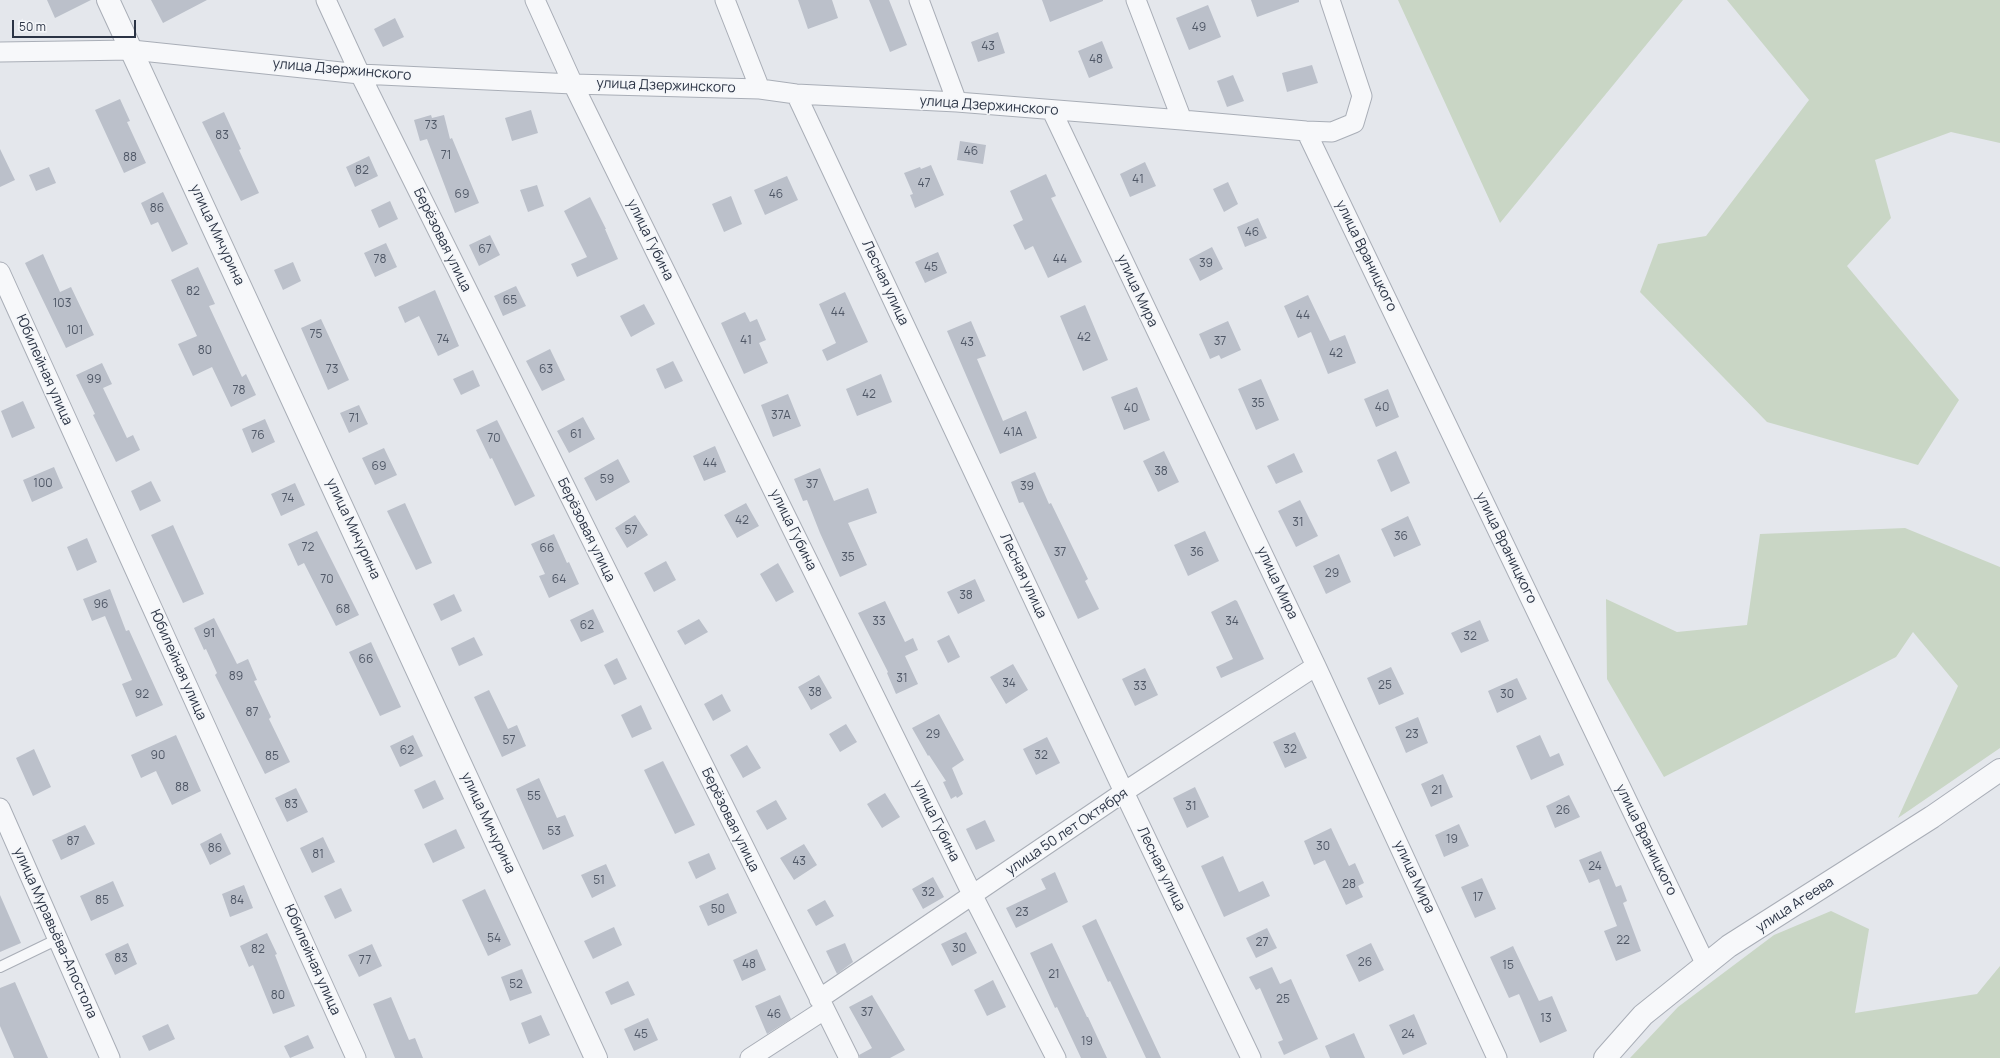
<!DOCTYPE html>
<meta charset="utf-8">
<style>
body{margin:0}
#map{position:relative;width:2000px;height:1058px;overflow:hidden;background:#e4e7ec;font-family:Manrope,sans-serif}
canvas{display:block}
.scale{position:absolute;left:12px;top:20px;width:124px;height:18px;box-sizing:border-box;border:2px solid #2b3445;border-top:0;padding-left:5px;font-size:12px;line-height:14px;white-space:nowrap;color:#2b3445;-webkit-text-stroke:3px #f4f6f9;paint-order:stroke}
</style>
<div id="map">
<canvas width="2000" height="1058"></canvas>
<div class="scale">50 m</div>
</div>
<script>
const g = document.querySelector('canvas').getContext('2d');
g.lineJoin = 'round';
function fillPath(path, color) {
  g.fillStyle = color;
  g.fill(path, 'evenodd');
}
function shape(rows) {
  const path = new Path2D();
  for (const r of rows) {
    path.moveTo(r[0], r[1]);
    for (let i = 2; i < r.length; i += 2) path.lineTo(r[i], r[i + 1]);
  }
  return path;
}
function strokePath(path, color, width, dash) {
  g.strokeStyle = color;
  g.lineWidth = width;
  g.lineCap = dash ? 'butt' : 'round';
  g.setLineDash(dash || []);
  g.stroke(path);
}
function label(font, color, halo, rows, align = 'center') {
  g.font = font + ' Manrope,sans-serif';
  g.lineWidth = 3.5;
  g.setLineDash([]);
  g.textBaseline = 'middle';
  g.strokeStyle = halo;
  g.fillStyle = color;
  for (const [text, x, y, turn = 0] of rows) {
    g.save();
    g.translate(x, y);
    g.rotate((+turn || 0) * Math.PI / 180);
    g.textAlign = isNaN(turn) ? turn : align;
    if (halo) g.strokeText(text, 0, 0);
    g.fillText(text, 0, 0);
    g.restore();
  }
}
const green = shape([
 [1398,0,1683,0,1500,223],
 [1727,0,2000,0,2000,143,1951,132,1875,160,1891,218,1847,266,1959,400,1918,465,1767,422,1640,292,1658,244,1706,236,1809,100],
 [1905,528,2000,567,2000,748,1898,818,1958,686,1913,632,1896,657,1664,777,1607,679,1606,599,1677,632,1747,625,1760,534],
 [1831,911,1869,929,1855,1013,1977,994,2000,966,2000,1058,1630,1058,1678,1007,1774,935]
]);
const building = shape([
 [47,0,91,0,55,18],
 [151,0,207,0,163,23],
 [798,0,832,0,838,18,808,29],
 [869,0,889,0,907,45,890,52],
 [1042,0,1103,0,1103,1,1050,22],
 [1251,0,1299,0,1299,2,1257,17],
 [1208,5,1221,37,1189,50,1176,18],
 [395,18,404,37,383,47,374,29],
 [998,32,1005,53,978,62,971,42],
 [1102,41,1113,68,1089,78,1078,51],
 [1312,65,1318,83,1287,92,1282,73],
 [1233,75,1244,101,1227,107,1217,81],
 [120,99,130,121,127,122,146,163,124,173,95,110],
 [531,110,538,133,512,141,505,118],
 [224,112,241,149,239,150,259,193,241,201,202,122],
 [431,115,432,118,444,115,450,139,452,138,479,203,455,213,427,139,420,141,414,120],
 [960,141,986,145,983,164,957,160],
 [0,149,15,180,0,187],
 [369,156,378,176,355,187,346,167],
 [1145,162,1156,186,1130,197,1120,174],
 [931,165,944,195,915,208,910,195,913,194,904,173,920,167,921,169],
 [49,167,56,183,36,191,29,175],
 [1046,174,1056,196,1051,198,1082,262,1048,278,1033,246,1025,250,1013,225,1023,220,1010,191],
 [787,176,798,200,765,215,754,190],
 [1228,182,1238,204,1224,212,1213,189],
 [537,185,544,206,528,212,520,190],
 [163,192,188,244,172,252,158,222,151,225,141,203],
 [731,196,742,224,724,232,712,204],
 [590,197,606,229,605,229,618,259,577,277,571,264,587,257,564,211],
 [390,201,398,219,379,228,371,210],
 [1258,218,1267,238,1245,247,1237,227],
 [490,235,500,255,479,266,469,245],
 [386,243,397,267,375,277,364,253],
 [1212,247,1223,269,1200,281,1189,259],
 [938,252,947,273,925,283,915,262],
 [43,254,60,292,71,287,94,335,66,348,25,263],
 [293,262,301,281,283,290,274,270],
 [198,267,215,304,209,306,242,377,246,374,256,395,231,407,212,367,193,376,178,344,197,336,171,280],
 [516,286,526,306,503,316,494,296],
 [435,290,459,346,438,356,419,316,405,323,398,307],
 [845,292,868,342,827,361,822,350,836,343,819,304],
 [1308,295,1330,341,1345,335,1356,363,1328,374,1311,332,1298,338,1284,306],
 [644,304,655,324,631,337,620,316],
 [1085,305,1108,360,1083,371,1060,316],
 [745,312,750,322,757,319,766,340,759,343,768,363,744,374,721,323],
 [321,319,349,380,328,390,301,328],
 [971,321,986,356,977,359,1003,421,1026,411,1037,438,1000,454,947,331],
 [1228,321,1241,350,1221,359,1219,355,1210,359,1199,334],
 [550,349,565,380,542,391,526,361],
 [673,361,683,381,665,389,656,369],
 [102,363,112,384,103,388,127,438,133,435,140,450,116,462,93,415,95,414,76,375],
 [473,370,480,386,461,395,453,379],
 [881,374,892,402,857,416,846,389],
 [1261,379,1279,420,1256,430,1238,389],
 [1137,387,1150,420,1124,430,1111,397],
 [1388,389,1399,417,1376,427,1364,399],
 [788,394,801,426,773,437,761,405],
 [23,401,35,428,12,438,1,411],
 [359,405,368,424,349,433,340,413],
 [583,417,595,439,569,453,557,431],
 [265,419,275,442,252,453,242,429],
 [497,420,535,496,515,506,492,458,490,459,476,430],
 [715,446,726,472,704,481,693,456],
 [384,448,397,475,375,485,362,458],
 [1164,451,1179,482,1158,492,1143,461],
 [1396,451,1410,483,1391,492,1377,460],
 [1294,453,1303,472,1276,484,1267,466],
 [618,459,630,482,596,501,584,478],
 [54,467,63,488,32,502,23,480],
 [820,468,834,501,868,488,877,513,848,523,867,565,840,577,820,533,807,500,803,501,794,479],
 [1035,472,1049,504,1051,503,1088,579,1085,581,1099,609,1078,619,1023,502,1019,503,1011,482],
 [151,481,161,501,140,511,131,491],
 [295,483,305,505,281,516,271,494],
 [1300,500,1318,536,1296,547,1278,511],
 [405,503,432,563,416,570,387,511],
 [746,503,759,526,737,538,724,515],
 [635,515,648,535,627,548,615,528],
 [1408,516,1421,545,1394,557,1381,529],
 [173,525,204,594,183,603,151,535],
 [317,531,359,615,336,626,304,563,298,566,288,544],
 [1205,531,1219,561,1188,576,1174,545],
 [554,534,567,563,569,562,579,584,549,598,539,576,545,574,531,544],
 [87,538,97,562,77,571,67,547],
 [1339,554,1351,582,1326,594,1313,566],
 [666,561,676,580,654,592,644,573],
 [778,563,794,592,776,602,760,574],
 [975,579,985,601,958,614,947,592],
 [110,589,126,631,129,630,163,705,136,717,122,684,132,680,105,616,92,621,83,599],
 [454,594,462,611,441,621,433,604],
 [1235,600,1237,601,1264,659,1221,678,1216,667,1233,659,1211,612],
 [885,601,905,642,913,638,918,650,905,656,918,684,896,694,887,673,888,672,858,613],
 [593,609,604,632,581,642,570,620],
 [214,618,237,664,248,659,257,680,254,681,271,717,269,719,290,762,265,774,215,675,217,673,206,649,204,650,194,628],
 [699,619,708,632,685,645,677,631],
 [1480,620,1489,641,1461,653,1451,633],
 [949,635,960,657,948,663,937,641],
 [474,637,483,655,459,666,451,648],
 [371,642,401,707,380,716,349,652],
 [617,658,627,679,614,685,604,665],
 [1013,664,1028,690,1006,704,990,677],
 [1391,667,1404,694,1379,705,1367,678],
 [1145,668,1158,695,1135,706,1122,679],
 [819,675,832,698,811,710,798,687],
 [1517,678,1527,699,1497,713,1488,691],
 [489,690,508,729,517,725,526,746,502,757,474,697],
 [722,694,731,711,713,721,704,704],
 [641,705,652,729,632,738,621,715],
 [939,714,964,760,952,768,963,794,957,798,956,796,951,799,943,782,946,781,929,755,928,756,912,728],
 [1418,717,1428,743,1406,753,1395,727],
 [846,724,857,742,840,752,829,734],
 [1295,732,1307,758,1285,768,1273,742],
 [176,735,201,791,172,805,156,771,141,778,131,755],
 [413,735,423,756,400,767,390,746],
 [1540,735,1550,757,1559,753,1564,765,1531,780,1516,746],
 [1047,737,1060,763,1036,775,1023,749],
 [747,745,761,768,743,778,730,755],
 [34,749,51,787,33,796,16,758],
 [663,761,695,825,675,834,644,770],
 [1443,774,1453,797,1431,807,1421,784],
 [539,778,557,818,565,815,574,836,543,850,516,789],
 [435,780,444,799,423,809,414,790],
 [1195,787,1209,817,1187,828,1173,798],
 [296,788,308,812,287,822,275,798],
 [885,793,900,817,882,828,867,804],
 [1569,795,1580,817,1555,828,1546,806],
 [776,800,787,819,767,830,756,811],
 [985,820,995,841,976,850,966,829],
 [1459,824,1469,846,1444,857,1435,835],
 [85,825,95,844,61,860,52,840],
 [1331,828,1349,866,1355,863,1364,883,1358,886,1363,897,1346,905,1325,860,1314,865,1304,841],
 [456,829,465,848,433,863,424,844],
 [221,833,231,854,210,865,200,844],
 [323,837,335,862,312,873,300,848],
 [804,844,817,865,794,880,780,858],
 [1601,851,1616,887,1621,885,1627,901,1623,903,1641,951,1616,961,1604,931,1617,926,1599,879,1589,883,1579,860],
 [709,853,716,869,696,879,688,862],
 [1223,856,1239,892,1263,881,1270,896,1224,917,1201,866],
 [606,864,616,886,592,898,581,875],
 [1055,872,1068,902,1016,928,1006,908,1046,889,1041,879],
 [933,877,944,897,923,909,912,889],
 [1482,878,1496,909,1475,918,1461,887],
 [113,881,124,906,91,921,80,896],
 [244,885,253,908,230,917,222,894],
 [341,888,352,911,335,919,324,896],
 [485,889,511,945,488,956,462,900],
 [728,893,737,913,708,926,699,906],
 [0,895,21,943,0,952],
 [825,900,834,916,816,926,807,910],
 [1096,919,1130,992,1161,1058,1146,1058,1110,981,1108,982,1082,926],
 [614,927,622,945,593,959,584,941],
 [1267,928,1277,948,1256,958,1246,938],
 [966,932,977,953,952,966,941,944],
 [267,933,277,954,275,955,295,1006,273,1014,253,965,249,967,240,946],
 [128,943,137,964,115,975,105,954],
 [845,943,853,962,837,974,826,951],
 [1052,943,1087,1017,1088,1017,1107,1058,1081,1058,1057,1007,1055,1008,1030,953],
 [1371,943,1384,970,1359,982,1346,955],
 [372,944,382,966,359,977,348,955],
 [1513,946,1539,1001,1552,996,1567,1031,1540,1043,1519,994,1509,998,1490,957],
 [757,949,766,970,742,981,733,960],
 [1272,967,1280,984,1291,979,1318,1039,1284,1055,1278,1042,1283,1040,1260,988,1256,990,1249,977],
 [522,969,532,993,510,1001,501,977],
 [993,980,1006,1007,987,1016,974,990],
 [628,981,635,995,611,1005,605,992],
 [15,982,48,1058,14,1058,0,1026,0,988],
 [780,995,791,1019,767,1034,755,1006],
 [872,995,905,1050,890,1058,860,1058,859,1055,872,1048,849,1007],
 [391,997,409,1040,415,1038,423,1058,395,1058,373,1004],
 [1414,1014,1427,1044,1403,1055,1389,1025],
 [541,1015,550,1035,529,1044,521,1023],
 [648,1018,658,1040,634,1051,624,1029],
 [168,1024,175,1039,149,1051,142,1036],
 [1354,1033,1365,1058,1330,1058,1325,1046],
 [308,1035,314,1048,290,1058,284,1046]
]);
const service = shape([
 [0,967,58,939]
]);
const minor = shape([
 [326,0,360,74,849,1058],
 [535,0,573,84,973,896,1056,1058],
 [725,0,760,89],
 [919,0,957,102],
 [1136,0,1182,120],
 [0,52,132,50,360,74,573,84,760,89,796,94,957,102,1182,120,1306,131,1332,132,1354,123,1362,96,1330,0],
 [796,94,1124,792,1251,1058],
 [1052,111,1316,666,1497,1058],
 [1306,131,1706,965],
 [0,272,356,1058],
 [0,808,110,1058],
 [819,999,1124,792,1316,666],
 [750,1058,824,1010]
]);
const tertiary = shape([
 [108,0,596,1058],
 [1605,1058,1643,1015,1729,946,1932,817,2000,770]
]);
const numberNames = [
 ["49",1199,28],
 ["43",988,47],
 ["48",1096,60],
 ["73",431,126],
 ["83",222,136],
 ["46",971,152],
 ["71",446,156],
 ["88",130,158],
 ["82",362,171],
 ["41",1138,180],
 ["47",924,184],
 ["69",462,195],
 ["46",776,195],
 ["86",157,209],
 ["46",1252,233],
 ["67",485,250],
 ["78",380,260],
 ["44",1060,260],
 ["39",1206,264],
 ["45",931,268],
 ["82",193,292],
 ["65",510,301],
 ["103",62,304],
 ["44",838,313],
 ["44",1303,316],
 ["101",75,331],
 ["75",316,335],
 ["42",1084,338],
 ["74",443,340],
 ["41",746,341],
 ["37",1220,342],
 ["43",967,343],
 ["80",205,351],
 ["42",1336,354],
 ["73",332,370],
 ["63",546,370],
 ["99",94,380],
 ["78",239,391],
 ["42",869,395],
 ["35",1258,404],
 ["40",1382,408],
 ["40",1131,409],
 ["37А",781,416],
 ["71",354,419],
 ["41А",1013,433],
 ["61",576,435],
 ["76",258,436],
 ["70",494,439],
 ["44",710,464],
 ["69",379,467],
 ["38",1161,472],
 ["59",607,480],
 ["100",43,484],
 ["37",812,485],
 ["39",1027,487],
 ["74",288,499],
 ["42",742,521],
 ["31",1298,523],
 ["57",631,531],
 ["36",1401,537],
 ["72",308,548],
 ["66",547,549],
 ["37",1060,553],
 ["36",1197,553],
 ["35",848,558],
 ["29",1332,574],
 ["70",327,580],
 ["64",559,580],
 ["38",966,596],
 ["96",101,605],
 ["68",343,610],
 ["33",879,622],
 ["34",1232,622],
 ["62",587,626],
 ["91",209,634],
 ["32",1470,637],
 ["66",366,660],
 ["89",236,677],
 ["31",902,679],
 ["34",1009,684],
 ["25",1385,686],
 ["33",1140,687],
 ["38",815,693],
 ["92",142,695],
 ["30",1507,695],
 ["87",252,713],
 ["29",933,735],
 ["23",1412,735],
 ["57",509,741],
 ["32",1290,750],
 ["62",407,751],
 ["90",158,756],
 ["32",1041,756],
 ["85",272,757],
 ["88",182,788],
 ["21",1437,791],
 ["55",534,797],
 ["83",291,805],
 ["31",1191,807],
 ["26",1563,811],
 ["53",554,832],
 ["19",1452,840],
 ["87",73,842],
 ["30",1323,847],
 ["86",215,849],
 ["81",318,855],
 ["43",799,862],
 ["24",1595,867],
 ["51",599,881],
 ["28",1349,885],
 ["32",928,893],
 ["17",1478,898],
 ["85",102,901],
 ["84",237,901],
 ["50",718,910],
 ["23",1022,913],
 ["54",494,939],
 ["22",1623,941],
 ["27",1262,943],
 ["30",959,949],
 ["82",258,950],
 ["83",121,959],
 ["77",365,961],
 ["26",1365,963],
 ["48",749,965],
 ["15",1508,966],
 ["21",1054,975],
 ["52",516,985],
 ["80",278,996],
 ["25",1283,1000],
 ["37",867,1013],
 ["46",774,1015],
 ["13",1546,1019],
 ["45",641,1035],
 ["24",1408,1035],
 ["19",1087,1042]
];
const streetNames = [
 ["улица Дзержинского",342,70,5],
 ["улица Дзержинского",666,86,2],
 ["улица Дзержинского",989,106,4],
 ["улица Мичурина",217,235,65],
 ["Берёзовая улица",442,240,64],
 ["улица Губина",650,240,64],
 ["улица Враницкого",1366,256,64],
 ["Лесная улица",885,283,65],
 ["улица Мира",1137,291,65],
 ["Юбилейная улица",44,370,66],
 ["улица Мичурина",353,529,65],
 ["Берёзовая улица",586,530,64],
 ["улица Губина",793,530,64],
 ["улица Враницкого",1506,548,64],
 ["Лесная улица",1023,576,65],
 ["улица Мира",1277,583,65],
 ["Юбилейная улица",178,665,66],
 ["Берёзовая улица",730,820,64],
 ["улица Губина",936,821,64],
 ["улица Мичурина",488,823,65],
 ["улица 50 лет Октября",1067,832,-34],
 ["улица Враницкого",1646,840,64],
 ["Лесная улица",1161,869,64],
 ["улица Мира",1414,877,65],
 ["улица Агеева",1795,905,-33],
 ["улица Муравьёва-Апостола",55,933,66],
 ["Юбилейная улица",312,960,66]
];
fillPath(green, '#c9d6c5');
fillPath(building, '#bbc0ca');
strokePath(service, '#a9aeb7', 12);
strokePath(minor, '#a9aeb7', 21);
strokePath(tertiary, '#a9aeb7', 24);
strokePath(service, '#f7f8fa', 10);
strokePath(minor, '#f7f8fa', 19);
strokePath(tertiary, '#f7f8fa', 22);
label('12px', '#4f5766', null, numberNames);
label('14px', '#2b3445', '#f4f6f9', streetNames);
</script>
